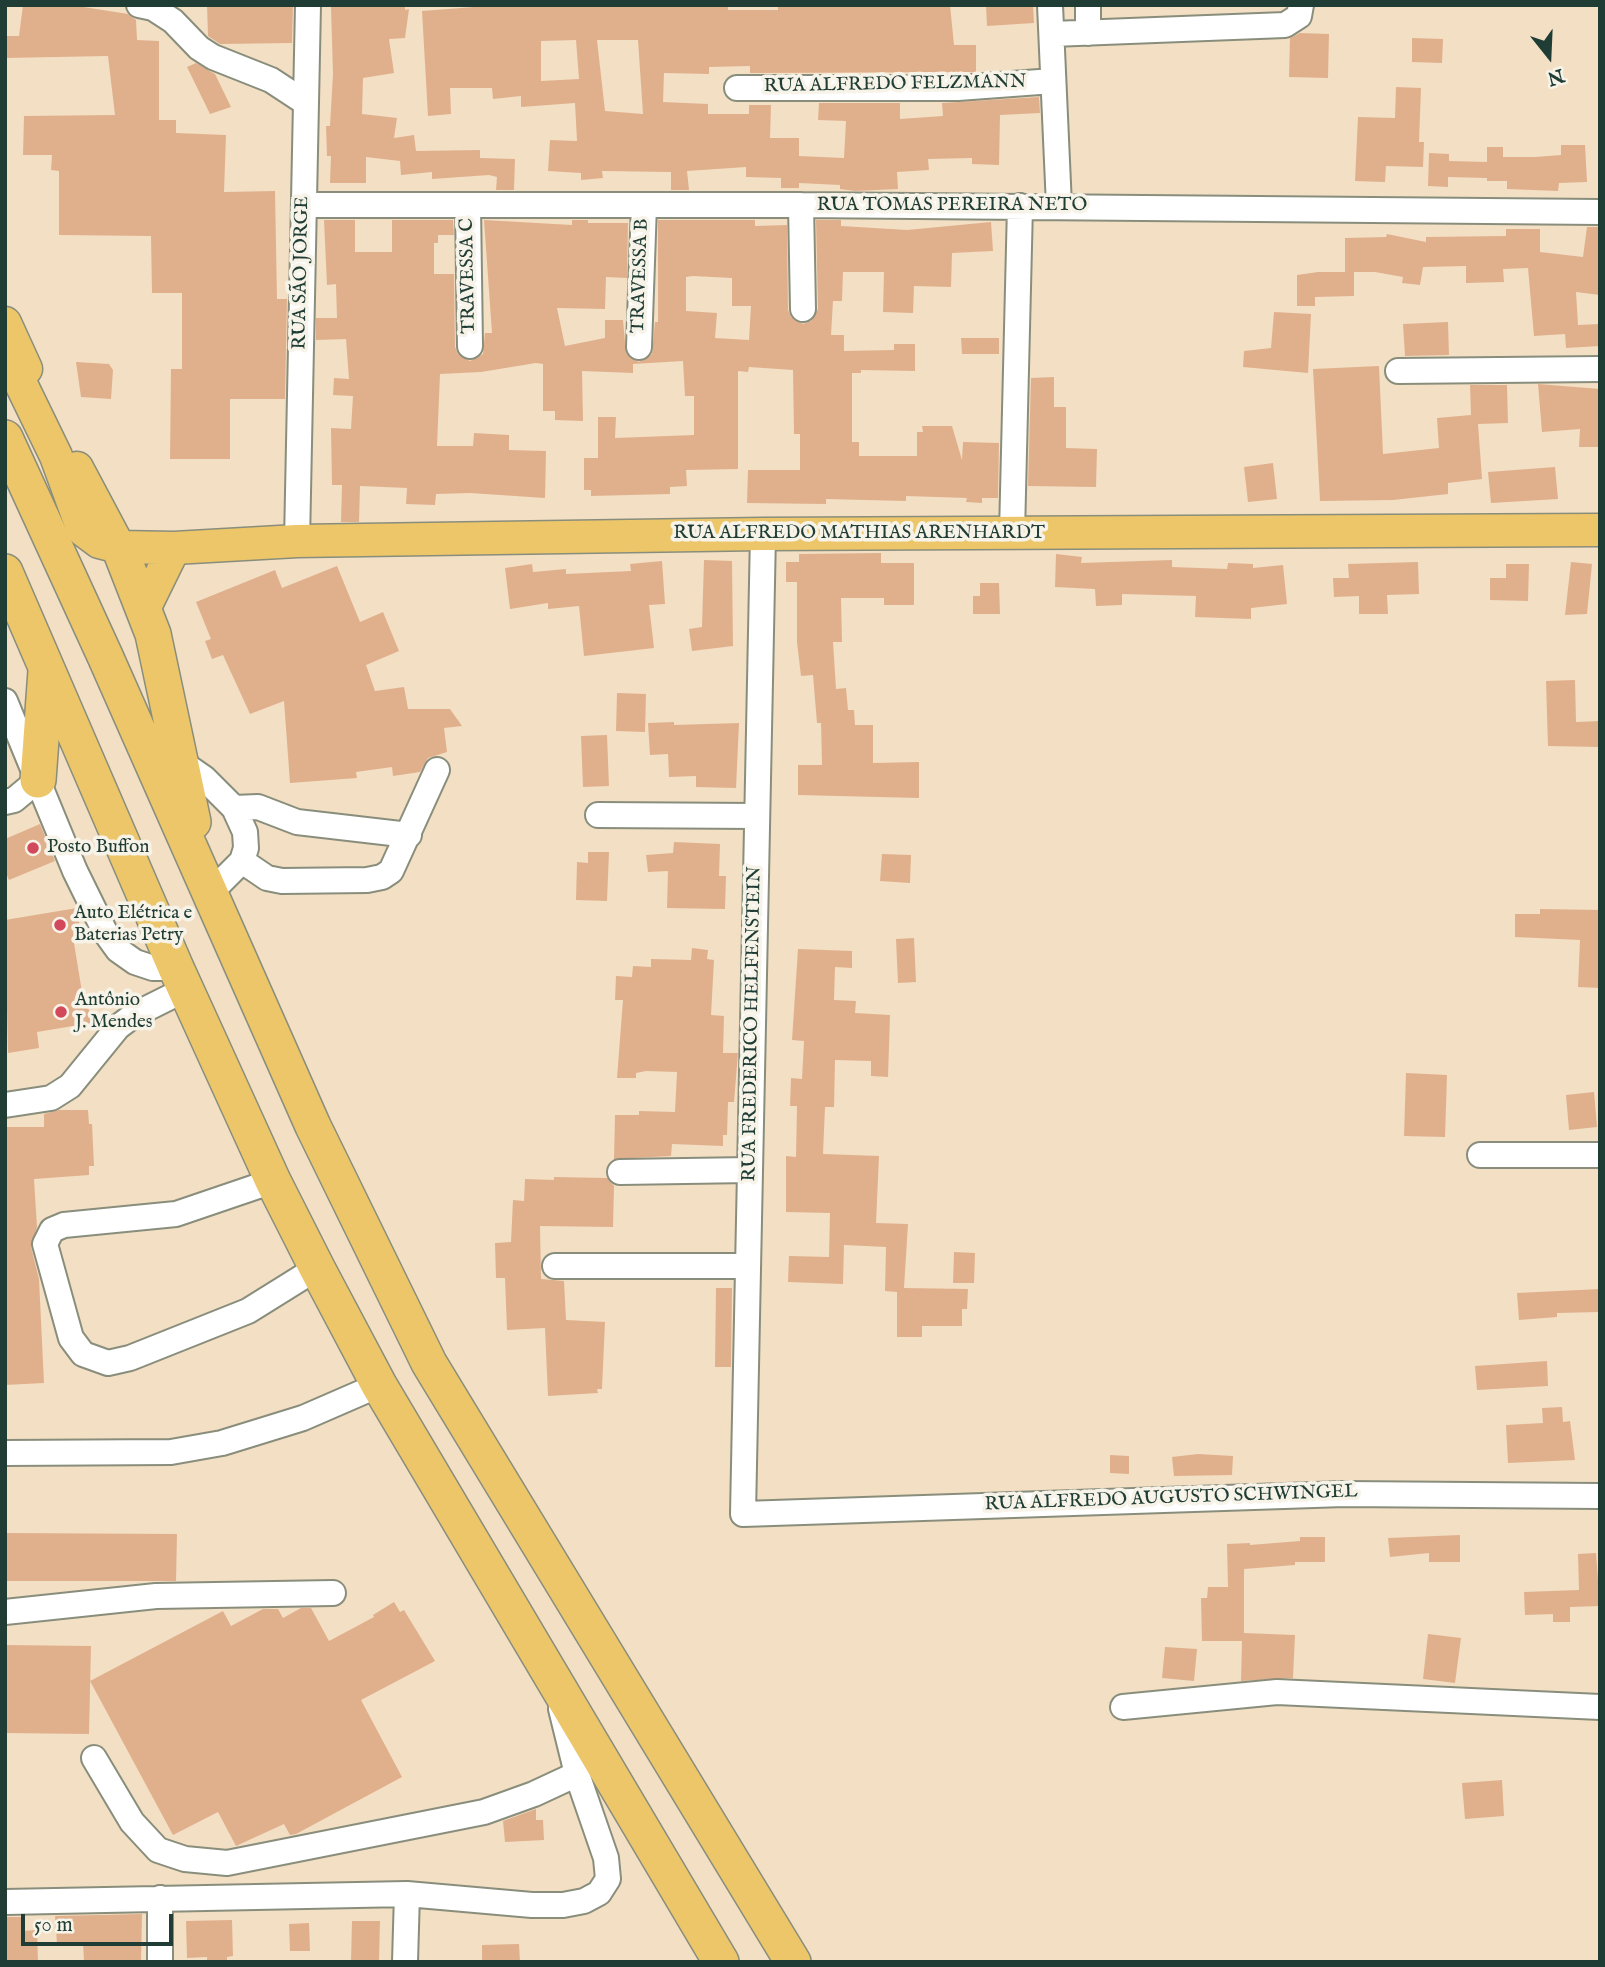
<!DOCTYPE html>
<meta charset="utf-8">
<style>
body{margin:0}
#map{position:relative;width:1605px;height:1967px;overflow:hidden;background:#f3dfc4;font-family:"IM FELL English",serif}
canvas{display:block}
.frame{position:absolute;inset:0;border:7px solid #1f3d34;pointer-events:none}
.north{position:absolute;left:1514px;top:21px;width:70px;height:70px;-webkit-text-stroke:5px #f7f3e8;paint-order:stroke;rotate:162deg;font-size:19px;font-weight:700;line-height:28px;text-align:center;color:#1f3d34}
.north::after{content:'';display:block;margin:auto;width:24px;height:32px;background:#1f3d34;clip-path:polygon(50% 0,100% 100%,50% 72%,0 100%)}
.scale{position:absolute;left:21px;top:1914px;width:152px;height:32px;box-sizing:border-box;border:4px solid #1f3d34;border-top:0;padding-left:9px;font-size:21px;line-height:24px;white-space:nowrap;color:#1f3d34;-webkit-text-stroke:5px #f7f3e8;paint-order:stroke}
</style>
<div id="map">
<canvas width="1605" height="1967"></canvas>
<div class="frame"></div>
<div class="north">N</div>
<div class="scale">50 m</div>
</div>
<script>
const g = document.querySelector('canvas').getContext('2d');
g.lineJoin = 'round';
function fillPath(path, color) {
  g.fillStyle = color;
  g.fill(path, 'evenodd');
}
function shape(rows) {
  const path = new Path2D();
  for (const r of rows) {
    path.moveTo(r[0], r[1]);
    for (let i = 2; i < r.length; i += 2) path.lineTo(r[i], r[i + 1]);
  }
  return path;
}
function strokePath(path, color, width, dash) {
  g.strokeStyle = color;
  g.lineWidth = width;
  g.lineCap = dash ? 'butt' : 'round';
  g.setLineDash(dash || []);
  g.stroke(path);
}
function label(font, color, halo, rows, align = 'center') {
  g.font = font + ' "IM FELL English",serif';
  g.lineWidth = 7;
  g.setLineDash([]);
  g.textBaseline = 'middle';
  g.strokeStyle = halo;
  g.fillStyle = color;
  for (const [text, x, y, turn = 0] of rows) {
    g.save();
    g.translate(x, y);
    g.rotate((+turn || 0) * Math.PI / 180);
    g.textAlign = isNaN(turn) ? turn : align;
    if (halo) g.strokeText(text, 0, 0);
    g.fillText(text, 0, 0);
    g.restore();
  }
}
const building = shape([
 [23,5,71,5,128,14,136,20,137,40,159,41,159,120,176,120,176,133,226,135,224,192,275,191,277,299,287,299,285,399,230,399,230,459,170,459,171,369,182,369,182,293,152,293,151,236,59,235,59,171,51,170,52,155,23,155,24,116,115,115,108,56,5,58,5,36,19,36],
 [207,5,293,5,292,43,220,44,208,36],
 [405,5,405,10,409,9,405,38,389,39,394,73,363,78,362,114,397,118,394,138,414,135,416,151,480,150,480,158,515,159,514,190,496,190,497,177,489,175,432,179,432,172,401,175,400,161,366,157,366,183,330,183,331,156,327,156,326,126,330,126,333,74,331,7],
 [500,5,728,5,728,10,778,10,778,5,950,5,954,45,976,45,976,72,750,73,750,66,709,67,709,74,664,73,663,102,708,104,708,114,749,114,749,105,771,105,770,138,799,138,799,156,844,158,846,121,818,120,819,103,900,103,900,119,943,116,942,103,1039,97,1040,113,1000,115,999,165,972,164,972,158,928,159,929,170,897,172,898,189,855,191,840,189,840,185,799,183,799,188,781,188,781,178,746,177,746,167,687,171,689,190,671,190,671,172,602,171,603,178,581,180,581,173,548,171,550,140,577,141,575,103,521,107,521,96,493,99,492,88,450,88,451,114,428,116,422,11],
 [576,40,579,79,541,81,541,41],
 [597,40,638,40,643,114,605,111],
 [986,5,1033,5,1034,23,987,26],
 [1300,33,1329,34,1328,78,1289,77,1290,38],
 [1412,38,1443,39,1442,63,1412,62],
 [196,63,215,74,231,107,210,114,187,67],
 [1396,87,1421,88,1419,142,1424,142,1423,167,1386,166,1385,182,1355,181,1358,117,1395,118],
 [1561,145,1585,145,1587,182,1559,183,1558,191,1507,189,1507,181,1487,181,1487,178,1448,177,1448,187,1428,186,1429,153,1449,154,1449,161,1487,162,1487,147,1503,147,1503,157,1535,157,1561,155],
 [324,220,355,220,355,252,392,252,392,220,453,220,454,235,438,235,438,243,434,243,434,274,454,274,455,347,458,354,470,361,483,354,485,333,492,333,484,220,572,225,572,220,588,220,588,223,628,223,627,278,606,277,605,309,557,308,565,346,605,338,605,320,623,320,626,353,639,362,652,354,655,322,658,322,658,220,755,220,755,226,787,225,788,310,791,317,803,324,811,321,818,309,816,220,841,220,841,226,907,230,991,222,993,251,952,253,951,287,914,286,913,313,883,312,884,272,843,272,842,301,833,301,831,335,844,335,844,351,894,350,894,344,915,344,915,371,861,370,861,373,852,373,852,442,859,442,859,456,917,456,917,432,923,432,922,426,952,426,962,460,963,442,999,443,998,498,982,498,982,503,966,502,967,498,906,496,906,501,826,499,826,504,747,503,748,470,800,470,800,434,794,434,793,370,749,367,748,372,738,371,738,469,686,470,687,486,670,487,670,494,591,496,591,490,584,490,584,458,598,458,598,417,616,417,615,438,694,435,694,396,685,396,683,361,633,364,633,373,582,371,583,421,555,420,555,411,543,411,543,364,536,363,481,372,440,374,437,446,473,446,474,433,509,435,509,450,546,451,545,498,470,493,436,494,435,505,406,504,407,488,360,486,359,522,341,522,342,485,332,485,331,428,351,429,353,396,333,395,334,378,349,379,346,339,316,340,316,318,337,318,336,284,327,285],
 [693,276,732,278,732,306,751,306,749,340,715,338,717,313,686,311,686,277],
 [1587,227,1600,227,1600,295,1576,292,1578,325,1600,324,1600,346,1566,348,1565,334,1534,336,1528,268,1503,269,1504,282,1466,283,1466,266,1423,267,1420,285,1402,283,1403,277,1375,272,1345,272,1345,238,1386,237,1387,234,1426,242,1426,237,1506,236,1506,229,1540,229,1540,252,1583,257],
 [1318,272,1354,272,1354,296,1315,297,1315,306,1297,306,1297,275],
 [1274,312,1311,314,1308,373,1243,367,1244,351,1271,348],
 [1448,322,1449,355,1405,356,1403,324],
 [961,338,999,338,999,354,962,354],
 [76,362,109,364,113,370,111,399,81,397],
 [1379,366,1383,454,1439,448,1437,418,1471,415,1470,385,1507,385,1508,423,1478,424,1482,479,1448,483,1448,494,1393,500,1320,501,1313,369],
 [1054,377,1054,407,1066,407,1066,448,1097,449,1096,487,1028,486,1031,378],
 [1538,384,1600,389,1600,447,1579,447,1580,429,1542,432],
 [1273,463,1277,499,1248,502,1244,467],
 [1555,467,1558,499,1491,503,1488,472],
 [881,553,881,563,914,563,914,605,884,605,884,598,841,598,842,642,833,642,836,689,846,688,848,710,854,710,855,725,873,725,873,763,919,762,919,798,798,795,798,765,822,765,821,723,817,723,813,675,801,676,797,642,797,582,786,582,786,562,799,562,799,554],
 [1056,554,1082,557,1081,563,1172,560,1172,567,1227,569,1228,563,1253,564,1253,568,1283,565,1287,604,1251,608,1251,619,1195,617,1196,596,1122,594,1122,605,1096,606,1095,589,1055,587],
 [704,560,732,561,733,646,692,651,689,629,702,627],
 [662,561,665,604,649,605,654,648,584,656,579,606,548,609,548,603,510,609,505,568,532,564,533,572,566,569,566,574,631,571,630,564],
 [1418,562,1419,594,1387,595,1388,614,1359,614,1359,596,1334,597,1333,578,1349,578,1348,564],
 [1571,562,1592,564,1587,614,1565,615],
 [1506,564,1529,564,1528,601,1490,600,1490,578,1506,578],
 [337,566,360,622,383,612,399,651,366,665,375,691,404,687,408,709,450,709,462,726,444,728,447,752,428,758,420,772,393,776,392,767,356,772,357,778,290,783,284,701,250,714,223,655,212,659,205,641,211,639,196,602,275,570,282,588],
 [980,583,999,583,1000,614,973,614,973,596,980,596],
 [1575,680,1576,722,1600,721,1600,747,1548,746,1546,681],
 [617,693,646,694,645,732,616,731],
 [674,722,674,725,739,723,736,788,696,787,696,776,669,777,668,754,650,755,648,723],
 [607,735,609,786,583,787,581,736],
 [40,824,55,861,9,880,5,871,5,839],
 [674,842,720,844,719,876,726,876,725,909,667,908,668,871,648,872,646,855,673,853],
 [588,852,609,852,607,901,576,900,577,862,588,863],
 [882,854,911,855,910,883,880,881],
 [77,908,81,936,73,937,82,992,86,992,91,1023,37,1032,39,1048,8,1053,5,920],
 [1540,909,1600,910,1600,988,1578,987,1580,940,1515,937,1515,914,1540,914],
 [914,938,916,982,898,983,896,939],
 [692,948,708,950,707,959,714,960,711,1015,724,1016,723,1053,738,1053,734,1102,728,1102,727,1135,723,1135,723,1146,672,1144,671,1156,614,1159,615,1115,639,1115,639,1111,675,1112,677,1072,646,1071,636,1073,636,1078,617,1078,623,1000,615,1000,616,976,632,977,633,966,651,967,651,959,691,960],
 [798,949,852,951,852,968,835,967,834,1000,856,1001,855,1013,890,1015,888,1077,871,1076,871,1061,835,1060,834,1107,825,1107,823,1154,879,1156,876,1223,908,1224,904,1288,968,1289,967,1309,962,1309,962,1326,922,1326,922,1337,897,1337,897,1292,885,1291,886,1247,844,1245,843,1284,788,1282,789,1256,829,1257,830,1213,786,1212,786,1156,796,1157,797,1106,790,1106,791,1078,802,1079,804,1041,792,1040],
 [1406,1073,1447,1075,1445,1137,1404,1136],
 [1594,1092,1597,1127,1569,1130,1566,1095],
 [59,1110,88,1110,89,1124,92,1124,94,1166,89,1166,89,1175,34,1179,37,1227,31,1247,39,1279,44,1383,5,1385,5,1127,44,1127,44,1114],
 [554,1177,607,1178,614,1186,613,1227,540,1226,541,1279,564,1281,566,1320,605,1322,602,1389,597,1389,598,1393,548,1396,545,1328,507,1330,505,1278,496,1278,495,1243,511,1242,513,1200,524,1201,525,1179,554,1180],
 [954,1252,975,1253,974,1283,953,1283],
 [716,1288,732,1288,731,1367,715,1367],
 [1600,1289,1600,1312,1557,1313,1557,1317,1519,1320,1517,1293],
 [1547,1361,1548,1386,1477,1390,1475,1366],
 [1562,1407,1563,1422,1570,1421,1575,1460,1508,1463,1506,1425,1543,1423,1542,1408],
 [1198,1454,1233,1456,1232,1475,1174,1476,1172,1457],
 [1110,1455,1129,1456,1129,1474,1110,1473],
 [5,1533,177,1534,176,1581,5,1581],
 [1460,1535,1460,1562,1429,1562,1429,1553,1390,1557,1388,1538],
 [1300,1537,1325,1537,1325,1562,1295,1562,1295,1565,1244,1569,1244,1633,1295,1635,1293,1678,1241,1681,1242,1641,1202,1641,1201,1598,1207,1598,1208,1587,1228,1587,1227,1544,1250,1543,1250,1545,1300,1541],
 [1596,1553,1600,1606,1570,1607,1570,1622,1553,1622,1553,1614,1525,1615,1524,1592,1579,1590,1578,1554],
 [394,1602,400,1612,404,1610,435,1661,361,1700,402,1777,296,1834,290,1835,284,1824,236,1846,218,1812,173,1835,90,1681,223,1611,231,1626,263,1609,278,1609,283,1618,301,1608,311,1608,329,1641,374,1617,373,1615],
 [1428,1634,1461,1638,1455,1683,1423,1679],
 [5,1645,91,1646,89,1734,5,1733],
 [1165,1647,1197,1649,1194,1681,1162,1678],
 [1502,1780,1504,1816,1465,1819,1462,1783],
 [536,1809,536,1820,543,1820,544,1840,505,1842,503,1821],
 [142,1914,141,1962,84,1962,83,1942,57,1944,55,1916],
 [5,1917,22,1917,23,1931,37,1930,38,1962,5,1962],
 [232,1920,233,1956,227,1957,227,1962,207,1962,207,1957,187,1958,186,1921],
 [352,1921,380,1921,379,1962,351,1962],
 [309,1923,310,1951,290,1951,289,1924],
 [519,1944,520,1962,482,1962,482,1945]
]);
const minor = shape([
 [139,5,153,8,173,21,199,48,213,57,271,80,306,103],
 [1050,5,1059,206],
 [1088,33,1088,5],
 [1052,34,1285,25,1299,16,1301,5],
 [737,88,958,88,1053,81],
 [304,205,801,205,1600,212],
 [468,205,470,346],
 [801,205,803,309],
 [639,347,644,205],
 [1398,371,1600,369],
 [1012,533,1020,206],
 [763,534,743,1514,1344,1494,1600,1496],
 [297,541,308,5],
 [5,701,75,871,105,932,118,950,135,962,153,968,176,968],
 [181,762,204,778,234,808,245,832,246,848,242,861,209,894],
 [5,802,14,800,38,780],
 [234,808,258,807,297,822,409,835],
 [598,815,757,816],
 [242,861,267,878,282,881,367,880,382,877,391,871,437,770],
 [5,1105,51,1098,70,1086,118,1027,134,1015,186,989],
 [1480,1155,1600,1155],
 [620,1172,750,1170],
 [273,1181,176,1214,64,1225,52,1230,45,1244,71,1338,83,1354,108,1363,130,1358,248,1311,317,1268],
 [555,1266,748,1266],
 [5,1453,171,1452,222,1443,303,1418,379,1385],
 [5,1612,156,1596,333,1593],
 [1123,1707,1277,1692,1600,1707],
 [94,1758,132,1822,158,1850,185,1859,227,1863,484,1812,534,1794,577,1774],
 [5,1902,407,1894,532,1905,563,1905,584,1901,599,1893,608,1879,606,1858,577,1774,561,1709],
 [160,1962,160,1898],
 [405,1962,407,1894]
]);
const major = shape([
 [5,323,26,369],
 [5,351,56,456,83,530,99,542,119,547,174,548,297,541,763,534,1600,530],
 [77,468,119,547],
 [145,607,174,548]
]);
const highway = shape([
 [5,438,105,656,313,1126,429,1363,793,1962],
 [119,547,153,634,193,822],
 [5,572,176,968,273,1181,317,1268,379,1385,721,1962],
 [38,780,46,671]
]);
const markers = [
 [33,848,7,"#d1495b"],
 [60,925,7,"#d1495b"],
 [61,1012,7,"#d1495b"]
];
const streetNames = [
 ["RUA ALFREDO FELZMANN",895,85,-1],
 ["RUA TOMAS PEREIRA NETO",952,206],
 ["RUA SÃO JORGE",302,273,-89],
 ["TRAVESSA C",469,276,-91],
 ["TRAVESSA B",641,276,-88],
 ["RUA ALFREDO MATHIAS ARENHARDT",859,534],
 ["RUA FREDERICO HELFENSTEIN",753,1024,-89],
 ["RUA ALFREDO AUGUSTO SCHWINGEL",1171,1499,-2]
];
const poiNames = [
 ["Posto Buffon",47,848],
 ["Auto Elétrica e",74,914],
 ["Baterias Petry",74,936],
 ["Antônio",75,1001],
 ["J. Mendes",75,1023]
];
fillPath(building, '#e0b08d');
strokePath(minor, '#898e7c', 28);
strokePath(major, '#898e7c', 35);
strokePath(highway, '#898e7c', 38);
strokePath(minor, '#fff', 24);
strokePath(major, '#ecc669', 32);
strokePath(highway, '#ecc669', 35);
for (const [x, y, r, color] of markers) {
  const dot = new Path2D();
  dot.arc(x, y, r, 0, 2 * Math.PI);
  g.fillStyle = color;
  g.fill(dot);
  strokePath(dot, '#f7f3e8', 2.5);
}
label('19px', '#1f3d34', '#f7f3e8', streetNames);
label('19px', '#1f3d34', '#f7f3e8', poiNames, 'left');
</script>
